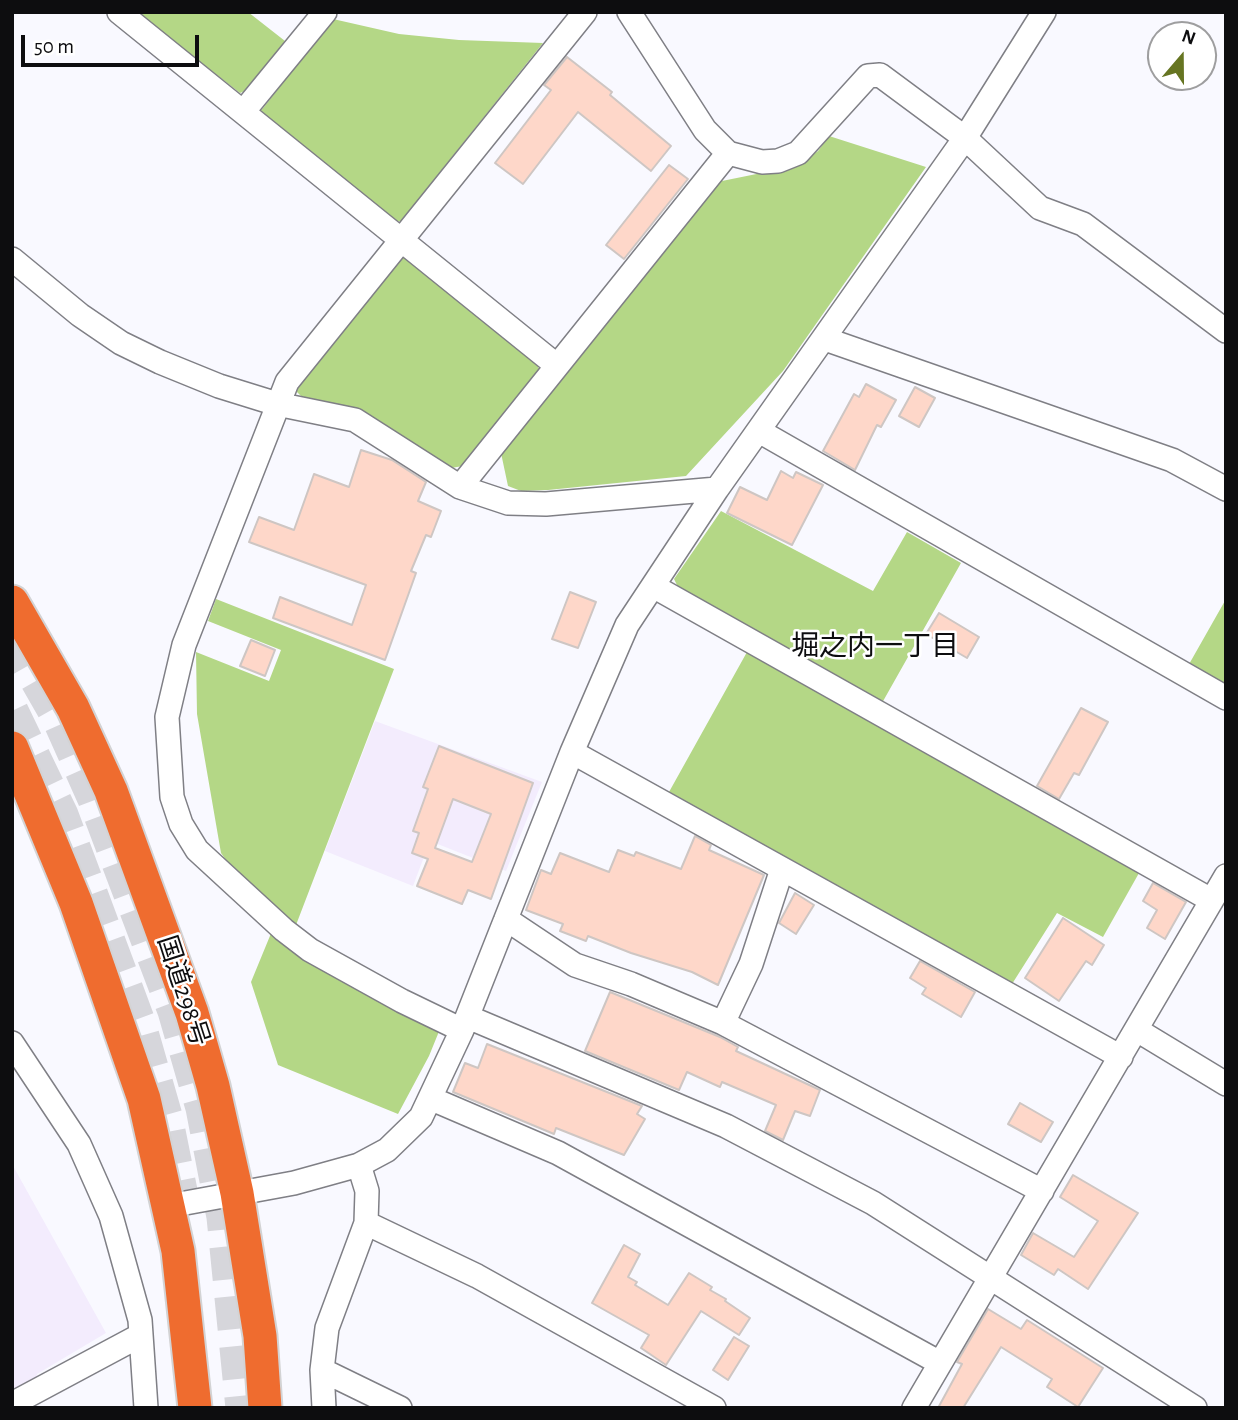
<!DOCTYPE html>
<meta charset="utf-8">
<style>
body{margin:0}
#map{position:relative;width:1238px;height:1420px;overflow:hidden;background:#f9f9ff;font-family:"Alegreya Sans",sans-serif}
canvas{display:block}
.frame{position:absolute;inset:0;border:14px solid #0d0d0f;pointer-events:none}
.north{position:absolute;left:1147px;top:21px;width:70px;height:70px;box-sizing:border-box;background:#fff;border:2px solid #9e9e9f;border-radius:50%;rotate:20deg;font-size:19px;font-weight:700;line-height:28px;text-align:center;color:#0d0d0f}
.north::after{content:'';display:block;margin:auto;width:24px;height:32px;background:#667522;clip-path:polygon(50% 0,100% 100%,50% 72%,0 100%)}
.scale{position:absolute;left:21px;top:35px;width:178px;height:32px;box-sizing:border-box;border:4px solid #0d0d0f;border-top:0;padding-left:9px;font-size:21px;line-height:24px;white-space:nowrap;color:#0d0d0f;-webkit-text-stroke:5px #fff;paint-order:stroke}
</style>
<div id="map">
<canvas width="1238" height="1420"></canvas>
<div class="frame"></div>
<div class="north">N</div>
<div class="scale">50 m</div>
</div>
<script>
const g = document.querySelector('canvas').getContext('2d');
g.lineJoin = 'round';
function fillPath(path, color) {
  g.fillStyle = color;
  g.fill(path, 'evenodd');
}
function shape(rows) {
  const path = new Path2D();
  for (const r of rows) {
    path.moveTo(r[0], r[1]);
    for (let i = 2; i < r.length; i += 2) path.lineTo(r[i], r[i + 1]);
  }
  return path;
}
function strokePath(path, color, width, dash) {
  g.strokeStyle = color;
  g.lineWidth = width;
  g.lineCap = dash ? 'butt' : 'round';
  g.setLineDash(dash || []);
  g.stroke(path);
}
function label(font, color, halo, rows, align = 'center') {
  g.font = font + ' "Alegreya Sans","Noto Sans JP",sans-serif';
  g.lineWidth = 5;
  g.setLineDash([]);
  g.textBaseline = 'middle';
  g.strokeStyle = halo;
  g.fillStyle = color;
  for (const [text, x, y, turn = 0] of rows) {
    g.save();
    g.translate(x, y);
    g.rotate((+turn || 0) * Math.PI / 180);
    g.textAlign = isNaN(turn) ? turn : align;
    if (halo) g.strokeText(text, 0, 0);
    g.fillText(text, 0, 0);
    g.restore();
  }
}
const education = shape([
 [375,721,542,782,506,871,430,841,413,886,325,851],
 [12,1164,106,1333,37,1374,37,1380,12,1393]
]);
const green = shape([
 [136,12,248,12,285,41,247,90,240,93],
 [333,19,399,34,459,40,543,43,401,221,392,222,260,112],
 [829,136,926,167,783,371,686,476,548,490,521,491,508,486,501,453,717,182,796,166,818,151],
 [399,256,408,257,535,360,539,369,463,466,451,468,364,413,301,396,296,391,298,382],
 [721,511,873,591,907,532,961,563,882,703,680,591,674,579],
 [216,599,394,669,296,925,231,867,221,853,197,714,196,652,269,681,281,650,208,621],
 [1226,599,1226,686,1188,666],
 [747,652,1139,873,1103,937,1057,913,1012,984,669,792],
 [272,931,440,1029,429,1056,398,1114,278,1065,251,982]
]);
const building = shape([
 [567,57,612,92,610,95,671,146,651,171,578,112,523,184,495,163,551,90,544,85,567,57],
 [669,165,688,179,624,259,606,245,669,165],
 [866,384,896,400,881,427,877,425,855,470,823,451,854,394,859,397,866,384],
 [915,387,935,398,919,427,899,416,915,387],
 [361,450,392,460,426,482,418,501,441,511,431,537,426,535,411,571,416,573,385,660,273,618,280,597,352,625,366,585,249,542,259,517,294,530,314,474,349,487,361,450],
 [781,471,793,478,796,472,823,485,792,545,727,513,740,487,767,500,781,471],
 [570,592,596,602,578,648,552,639,570,592],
 [939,613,979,637,967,658,926,634,939,613],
 [251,640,275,650,265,676,240,666,251,640],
 [1081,708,1108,722,1079,775,1074,773,1059,799,1037,786,1081,708],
 [439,746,533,783,491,899,468,890,462,904,417,886,428,859,412,853,419,833,413,831,428,789,423,787,439,746],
 [453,799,491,814,472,862,435,848,453,799],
 [695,836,711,845,709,850,764,875,718,985,692,972,631,953,588,936,586,941,560,931,563,924,526,910,541,870,551,874,560,853,609,872,618,850,634,856,636,852,681,869,695,836],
 [1153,883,1186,902,1165,939,1147,928,1157,910,1143,901,1153,883],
 [795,893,814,905,796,934,779,923,795,893],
 [1063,918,1104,945,1092,965,1086,961,1059,1001,1025,978,1063,918],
 [920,961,975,992,961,1017,922,994,926,988,910,978,920,961],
 [610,992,720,1037,738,1047,736,1051,820,1090,810,1116,795,1111,783,1140,765,1131,776,1105,722,1082,720,1087,687,1072,679,1090,585,1051,610,992],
 [487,1044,642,1106,637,1114,645,1119,624,1155,556,1128,554,1134,453,1092,465,1063,478,1068,487,1044],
 [1020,1103,1053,1122,1041,1142,1008,1124,1020,1103],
 [1073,1175,1138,1213,1088,1289,1058,1269,1054,1275,1021,1255,1033,1233,1074,1257,1098,1221,1060,1197,1073,1175],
 [624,1245,640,1254,628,1277,637,1282,635,1285,668,1305,689,1273,712,1287,710,1290,726,1299,725,1301,750,1318,739,1335,701,1311,666,1365,641,1348,649,1335,592,1303,624,1245],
 [988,1309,1021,1329,1027,1320,1103,1368,1078,1407,1047,1387,1052,1379,1001,1347,963,1408,938,1408,962,1364,957,1362,988,1309],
 [734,1337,749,1346,728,1380,713,1370,734,1337]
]);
const highwayTunnel = shape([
 [12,637,58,718,94,799,174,1011,202,1108,223,1217,242,1408],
 [12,711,62,815,139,1022,166,1116,187,1221]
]);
const minor = shape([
 [119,12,556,365],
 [629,12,705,130,728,153,762,162,778,161,798,153,868,76,880,75,965,138,1040,208,1083,224,1226,331],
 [243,112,325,12],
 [12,259,80,315,121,343,160,362,219,386,277,404,355,420,460,487,508,503,546,504,717,489],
 [825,339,1172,460,1226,489],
 [759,431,1226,698],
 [460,487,728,153],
 [653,586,1211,900],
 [572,752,1121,1057],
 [506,919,575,965,631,984,723,1023,1042,1191],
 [468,1017,726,1126,873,1203,1195,1408],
 [723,1023,751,964,782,869],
 [462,1030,402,1001,310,950,284,930,197,850,181,824,172,797,167,717,184,645,287,382,585,12],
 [1137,1030,1226,1084],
 [12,1043,79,1144,111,1216,140,1320,146,1408],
 [432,1099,558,1153,940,1363],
 [169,1206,294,1183,359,1165,387,1150,421,1117,462,1030,572,752,627,625,717,489,965,138,1044,12],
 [366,1223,477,1276,714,1408],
 [322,1370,400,1408],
 [12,1404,141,1335],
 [324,1408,322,1370,327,1328,366,1223,367,1191,359,1165],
 [914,1408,1226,876]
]);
const highway = shape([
 [12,602,73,708,111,791,192,1013,213,1086,237,1193,260,1336,265,1408],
 [12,748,76,903,144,1099,178,1251,195,1408]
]);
const streetNames = [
 ["国道298号",183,991,72]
];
const neighbourhoodNames = [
 ["堀之内一丁目",875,647]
];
fillPath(education, '#f3ecfd');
fillPath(green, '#b4d786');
fillPath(building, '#fed7c9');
strokePath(building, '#cec6c3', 2);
strokePath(highwayTunnel, '#d6d6db', 33, [33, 17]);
strokePath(minor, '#7f7f85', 26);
strokePath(highway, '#d3d3d4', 37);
strokePath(minor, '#fff', 23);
strokePath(highway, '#ef6c2f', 33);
label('26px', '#0d0d0f', '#fff', streetNames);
label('28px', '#0d0d0f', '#fff', neighbourhoodNames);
</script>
